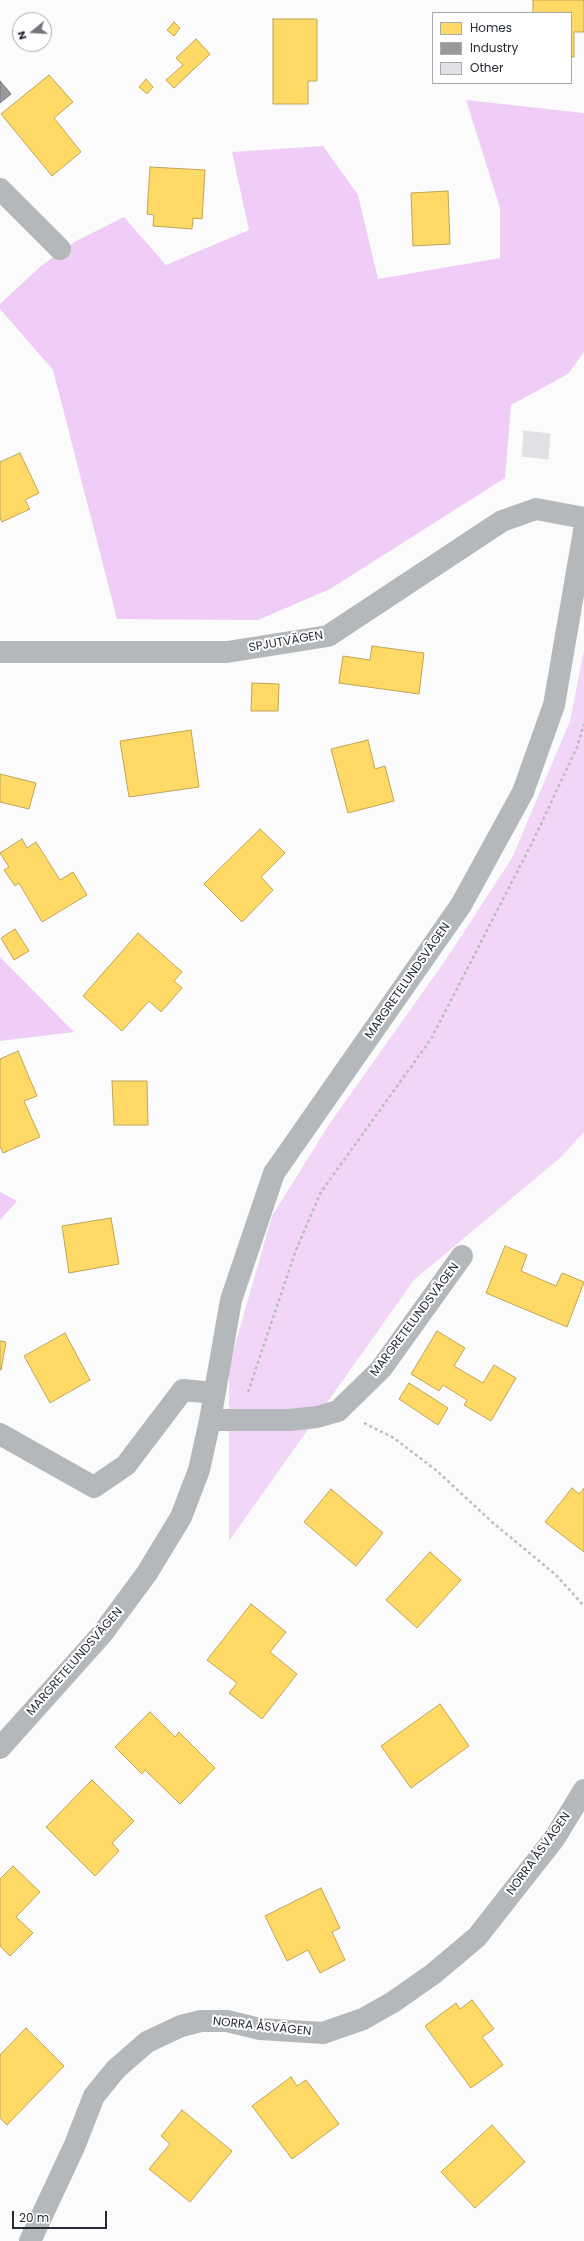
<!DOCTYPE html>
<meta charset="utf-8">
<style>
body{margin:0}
#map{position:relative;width:584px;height:2241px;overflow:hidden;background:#fbfbfb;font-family:Poppins,sans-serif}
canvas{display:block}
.legend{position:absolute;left:432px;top:12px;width:140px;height:72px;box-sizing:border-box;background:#fff;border:1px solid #a9abae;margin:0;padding:5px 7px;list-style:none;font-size:12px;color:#272c34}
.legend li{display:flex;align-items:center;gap:8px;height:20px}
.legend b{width:20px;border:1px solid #a9abae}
.north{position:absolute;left:12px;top:12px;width:40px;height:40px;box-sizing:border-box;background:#fff;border:1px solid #a9abae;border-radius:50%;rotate:252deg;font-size:11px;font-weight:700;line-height:16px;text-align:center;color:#272c34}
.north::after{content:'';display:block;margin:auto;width:14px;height:18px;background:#71747a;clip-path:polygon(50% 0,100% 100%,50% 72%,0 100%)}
.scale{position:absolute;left:12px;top:2211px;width:95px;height:18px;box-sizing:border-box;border:2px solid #272c34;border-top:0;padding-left:5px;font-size:12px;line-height:14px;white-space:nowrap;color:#272c34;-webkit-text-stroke:3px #fff;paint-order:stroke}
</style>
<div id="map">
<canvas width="584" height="2241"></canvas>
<ul class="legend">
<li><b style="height:11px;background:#ffd966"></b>Homes</li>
<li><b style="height:11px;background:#999"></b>Industry</li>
<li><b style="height:11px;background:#e1e1e5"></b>Other</li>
</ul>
<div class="north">N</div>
<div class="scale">20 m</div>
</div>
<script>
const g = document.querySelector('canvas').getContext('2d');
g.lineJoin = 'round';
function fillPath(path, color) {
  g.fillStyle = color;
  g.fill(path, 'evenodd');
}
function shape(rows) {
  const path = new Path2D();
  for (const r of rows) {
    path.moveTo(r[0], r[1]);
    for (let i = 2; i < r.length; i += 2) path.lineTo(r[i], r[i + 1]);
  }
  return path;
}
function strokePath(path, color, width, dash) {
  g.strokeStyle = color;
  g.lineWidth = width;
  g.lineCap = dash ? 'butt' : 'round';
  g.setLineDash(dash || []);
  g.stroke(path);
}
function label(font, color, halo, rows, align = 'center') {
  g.font = font + ' Poppins,sans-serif';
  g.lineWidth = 4;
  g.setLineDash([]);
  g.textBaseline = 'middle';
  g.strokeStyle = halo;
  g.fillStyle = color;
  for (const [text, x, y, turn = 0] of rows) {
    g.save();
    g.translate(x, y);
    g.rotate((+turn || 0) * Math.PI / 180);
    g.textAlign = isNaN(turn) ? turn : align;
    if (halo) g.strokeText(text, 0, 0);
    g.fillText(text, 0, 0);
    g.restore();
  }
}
const green = shape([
 [584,650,584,1132,560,1158,414,1280,229,1541,229,1366,272,1216,330,1123,447,958,512,858,570,721]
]);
const forest = shape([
 [466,100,584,113,584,352,568,374,511,405,505,478,330,589,258,620,117,619,53,370,0,309,0,304,41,266,76,241,124,217,166,265,249,230,232,152,323,146,358,195,378,279,500,258,500,208],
 [0,957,74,1032,0,1041],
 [0,1192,17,1201,0,1220]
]);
const homes = shape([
 [533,0,584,0,584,32,574,32,574,57,571,57,571,13,533,13,533,0],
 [273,19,317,19,317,81,308,81,308,104,273,104,273,19],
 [174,22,180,28,174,36,167,30,174,22],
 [196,39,210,54,174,88,166,80,183,65,176,58,196,39],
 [49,75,73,102,54,118,81,152,52,176,1,114,49,75],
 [146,79,153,87,147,94,139,87,146,79],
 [150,167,205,170,202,219,193,218,192,229,153,226,154,215,147,214,150,167],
 [448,191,450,244,413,246,411,193,448,191],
 [20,453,39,493,25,500,30,509,2,522,0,518,0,462,20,453],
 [372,646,424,653,419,694,339,683,343,656,370,660,372,646],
 [252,683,279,684,278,711,251,711,252,683],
 [191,730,199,787,129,797,120,741,191,730],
 [368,740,375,769,385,766,394,801,348,813,331,749,368,740],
 [0,774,36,783,29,809,0,802,0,774],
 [260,829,285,853,261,877,273,890,242,922,204,884,260,829],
 [22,839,27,848,36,842,60,880,73,872,87,895,42,922,19,883,15,886,4,870,9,867,0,853,22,839],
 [15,929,29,951,14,960,1,938,15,929],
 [138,933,182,972,174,981,182,988,161,1012,149,1001,122,1031,83,996,138,933],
 [18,1051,37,1096,24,1101,40,1137,3,1153,0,1146,0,1059,18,1051],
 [112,1081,147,1081,148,1125,114,1125,112,1081],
 [111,1218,119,1264,69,1273,62,1226,111,1218],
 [505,1246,527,1255,521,1271,556,1286,562,1273,584,1282,567,1327,486,1293,505,1246],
 [437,1331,465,1348,454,1366,483,1383,494,1365,516,1378,491,1421,464,1405,467,1400,443,1385,439,1391,411,1374,437,1331],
 [65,1333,90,1380,50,1403,24,1356,65,1333],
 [0,1341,6,1342,1,1370,0,1370,0,1341],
 [409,1383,448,1408,438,1425,399,1399,409,1383],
 [572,1488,579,1494,584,1488,584,1552,545,1522,572,1488],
 [331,1489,383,1533,356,1566,304,1522,331,1489],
 [430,1552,461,1580,417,1628,386,1600,430,1552],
 [251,1604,286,1632,270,1652,297,1674,262,1719,229,1693,237,1683,207,1660,251,1604],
 [440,1704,469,1746,411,1788,381,1746,440,1704],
 [150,1712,175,1737,179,1732,215,1768,180,1804,145,1770,142,1774,115,1747,150,1712],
 [92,1780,134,1821,112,1843,119,1851,95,1876,46,1827,92,1780],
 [13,1866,40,1892,16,1917,33,1933,10,1956,0,1946,0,1879,13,1866],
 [321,1888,340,1928,332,1932,345,1960,320,1973,308,1950,287,1961,265,1916,321,1888],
 [472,2000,494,2029,482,2037,503,2065,471,2088,425,2026,456,2003,460,2009,472,2000],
 [26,2028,64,2066,7,2125,0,2118,0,2055,26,2028],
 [291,2077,297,2086,306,2080,339,2124,292,2159,252,2106,291,2077],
 [182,2110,232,2151,190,2202,149,2169,170,2144,161,2136,182,2110],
 [492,2125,525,2162,475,2208,441,2172,492,2125]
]);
const industry = shape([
 [0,81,11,94,0,103,0,81]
]);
const building = shape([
 [524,431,550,434,548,459,522,456,524,431]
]);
const path = shape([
 [248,1392,296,1250,321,1192,431,1039,534,839,577,747,584,724],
 [364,1423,394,1438,437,1471,492,1522,556,1575,584,1606]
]);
const minor = shape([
 [0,189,60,249],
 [0,652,227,652,328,636,502,521,536,509,584,518],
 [210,1420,289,1420,317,1417,338,1411,381,1369,462,1256],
 [0,1434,94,1487,126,1465,183,1390,214,1393],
 [0,1748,102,1634,147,1573,181,1517,199,1470,210,1420,231,1300,274,1173,461,905,523,792,554,705,584,531],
 [30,2241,74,2147,94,2096,116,2069,147,2042,181,2026,201,2021,227,2021,260,2029,323,2033,363,2019,393,2002,433,1974,477,1937,554,1839,584,1790]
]);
const streetNames = [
 ["SPJUTVÄGEN",286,642,-10],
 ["MARGRETELUNDSVÄGEN",408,981,-55],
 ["MARGRETELUNDSVÄGEN",415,1320,-53],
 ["MARGRETELUNDSVÄGEN",75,1662,-49],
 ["NORRA ÅSVÄGEN",539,1854,-54],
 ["NORRA ÅSVÄGEN",262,2027,6]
];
fillPath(green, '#f2d6f7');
fillPath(forest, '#efcdf6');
fillPath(homes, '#ffd966');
strokePath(homes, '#bea557', 1);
fillPath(industry, '#999');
strokePath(industry, '#77787b', 1);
fillPath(building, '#e1e1e5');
strokePath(building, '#e1e1e5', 1);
strokePath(path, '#bbbebf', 2.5, [3, 3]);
strokePath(minor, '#b5b8ba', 22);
label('12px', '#272c34', '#fff', streetNames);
</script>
